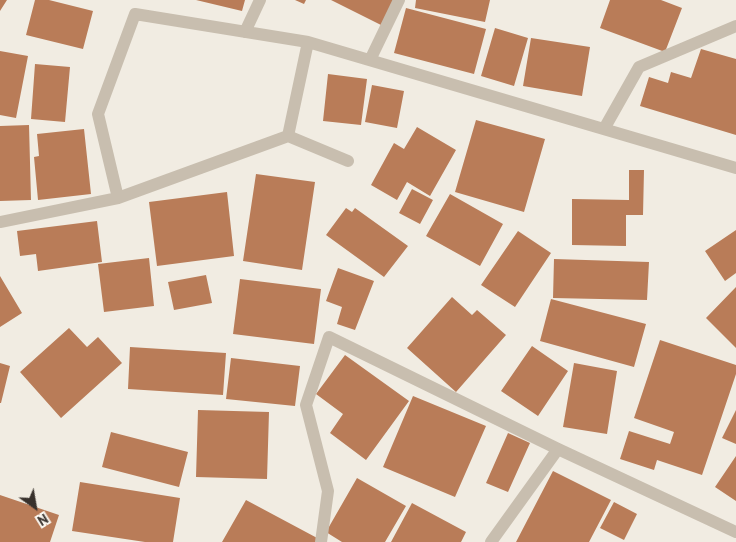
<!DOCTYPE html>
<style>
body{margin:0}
#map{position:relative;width:736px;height:542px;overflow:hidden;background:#f1ece2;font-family:"PT Sans",sans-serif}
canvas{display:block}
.north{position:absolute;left:10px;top:482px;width:50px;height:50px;-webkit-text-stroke:4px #f9f5ee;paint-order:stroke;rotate:148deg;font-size:14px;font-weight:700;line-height:20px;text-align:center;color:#38312c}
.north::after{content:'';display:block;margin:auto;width:18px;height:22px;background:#38312c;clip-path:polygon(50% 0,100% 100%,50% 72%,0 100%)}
</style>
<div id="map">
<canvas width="736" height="542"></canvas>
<div class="north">N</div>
</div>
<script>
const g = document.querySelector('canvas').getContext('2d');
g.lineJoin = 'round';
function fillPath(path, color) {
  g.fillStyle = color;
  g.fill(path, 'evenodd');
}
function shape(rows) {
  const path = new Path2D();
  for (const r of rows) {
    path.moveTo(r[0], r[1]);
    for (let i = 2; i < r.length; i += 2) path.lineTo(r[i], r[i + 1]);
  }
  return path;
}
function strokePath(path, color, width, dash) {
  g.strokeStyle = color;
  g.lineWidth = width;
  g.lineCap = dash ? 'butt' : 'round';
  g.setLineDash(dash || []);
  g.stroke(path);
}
const building = shape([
 [0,0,7,0,0,11],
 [35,0,49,0,93,11,83,49,26,35],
 [196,0,245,0,242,11],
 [295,0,306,0,304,4],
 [331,0,394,0,381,25],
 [416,0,490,0,485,22,415,8],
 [610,0,661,0,682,8,665,52,600,28],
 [406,8,486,29,474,74,394,53],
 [495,28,528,38,514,86,481,76],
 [531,38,590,47,582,96,523,86],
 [701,49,736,59,736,135,640,106,649,77,668,83,671,72,691,78],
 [0,51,28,56,16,118,0,115],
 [35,64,70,67,65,122,31,119],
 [328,74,367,79,361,125,323,121],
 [372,85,404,91,397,128,365,122],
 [476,120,545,139,524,212,455,192],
 [29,125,31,200,0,201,0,126],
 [417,127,456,150,430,196,407,182,397,200,371,185,394,143,404,149],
 [84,129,91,194,38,200,34,157,39,156,37,134],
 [629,170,644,170,643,215,626,215,626,246,572,245,572,199,629,200],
 [256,174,315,182,302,270,243,261],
 [412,189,433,200,420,224,399,213],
 [227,192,234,256,157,266,149,202],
 [450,194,503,224,480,266,426,236],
 [346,208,352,212,355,208,408,246,384,277,326,235],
 [97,221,102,262,38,271,36,254,20,256,17,231],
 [736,230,736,273,725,281,705,251],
 [518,231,551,253,515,307,481,285],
 [149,258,154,306,104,312,98,264],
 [554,259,649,262,647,300,553,298],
 [338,268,374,281,355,330,337,324,342,307,326,301],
 [206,275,212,303,174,310,168,282],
 [0,276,22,313,0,327],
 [240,279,321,289,314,344,233,334],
 [736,287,736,348,706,318],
 [452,297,472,315,477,310,506,335,456,392,407,348],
 [551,299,646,324,634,367,540,341],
 [69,328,87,347,98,337,122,363,61,418,20,372],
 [660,340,736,365,736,374,702,475,657,460,654,470,620,459,629,431,670,444,674,432,634,418],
 [532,346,568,371,538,416,501,391],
 [130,347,226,353,223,395,128,389],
 [345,355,409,401,366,460,330,433,343,414,316,394],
 [231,358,300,366,295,406,226,399],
 [0,363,10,366,1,403,0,403],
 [574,363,617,371,607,434,563,427],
 [413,396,486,426,455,497,383,467],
 [198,410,269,412,267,479,196,477],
 [736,410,736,444,722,438],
 [111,432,188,452,179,487,102,467],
 [508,433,530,443,508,492,486,483],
 [736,456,736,501,715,487],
 [553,471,611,500,589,542,516,542],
 [357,478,406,506,385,542,342,542,326,532],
 [80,482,180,498,173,542,145,542,72,531],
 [0,495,59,515,50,542,0,542],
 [246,500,319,539,317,542,222,542],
 [614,502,637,514,624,540,600,528],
 [412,503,466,532,461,542,391,542]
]);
const minor = shape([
 [245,32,260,0],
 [370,60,399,0],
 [604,129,639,67,736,26],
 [288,136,308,42],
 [118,198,98,114,135,14,308,42,736,168],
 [0,222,118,198,288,136,348,161],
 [321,542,328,491,306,405,329,337,558,449,736,532],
 [491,542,558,449]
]);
fillPath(building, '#b97c58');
strokePath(minor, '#c8beaf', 12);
</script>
